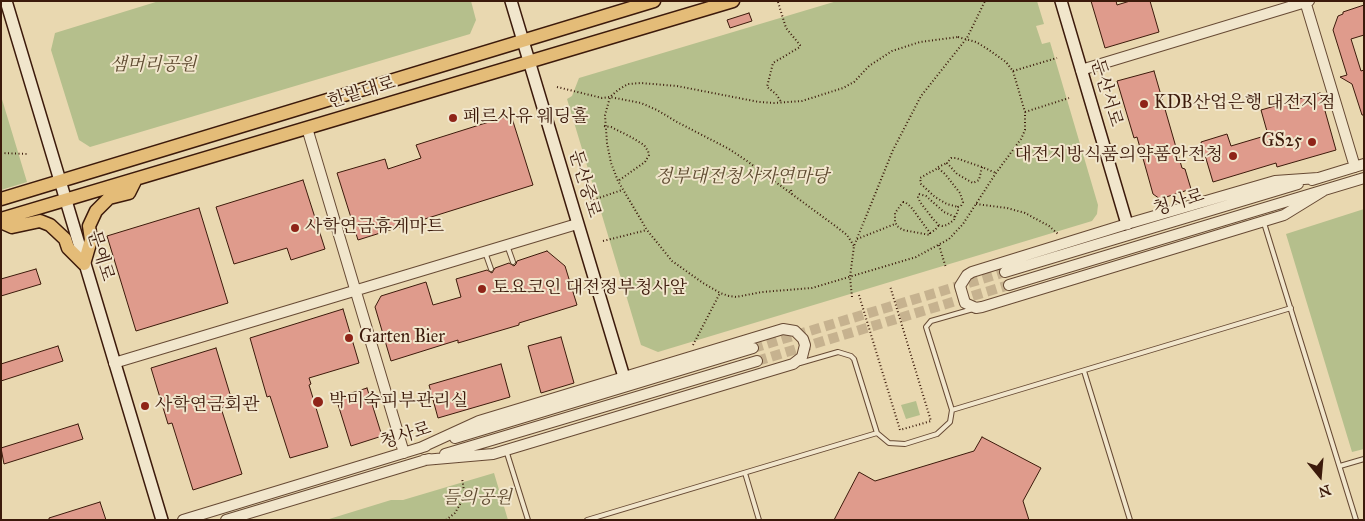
<!DOCTYPE html>
<meta charset="utf-8">
<style>
body{margin:0}
#map{position:relative;width:1365px;height:521px;overflow:hidden;background:#e9d8b0;font-family:"IM FELL Great Primer",serif}
canvas{display:block}
.frame{position:absolute;inset:0;border:2px solid #3c1a0b;pointer-events:none}
.north{position:absolute;left:1295px;top:451px;width:50px;height:50px;-webkit-text-stroke:4px #f1e6cc;paint-order:stroke;rotate:163deg;font-size:14px;font-weight:700;line-height:20px;text-align:center;color:#3c1a0b}
.north::after{content:'';display:block;margin:auto;width:18px;height:22px;background:#3c1a0b;clip-path:polygon(50% 0,100% 100%,50% 72%,0 100%)}
</style>
<div id="map">
<canvas width="1365" height="521"></canvas>
<div class="frame"></div>
<div class="north">N</div>
</div>
<script>
const g = document.querySelector('canvas').getContext('2d');
g.lineJoin = 'round';
function fillPath(path, color) {
  g.fillStyle = color;
  g.fill(path, 'evenodd');
}
function shape(rows) {
  const path = new Path2D();
  for (const r of rows) {
    path.moveTo(r[0], r[1]);
    for (let i = 2; i < r.length; i += 2) path.lineTo(r[i], r[i + 1]);
  }
  return path;
}
function strokePath(path, color, width, dash) {
  g.strokeStyle = color;
  g.lineWidth = width;
  g.lineCap = dash ? 'butt' : 'round';
  g.setLineDash(dash || []);
  g.stroke(path);
}
function label(font, color, halo, rows, align = 'center') {
  g.font = font + ' "IM FELL Great Primer","Noto Serif KR",serif';
  g.lineWidth = 4;
  g.setLineDash([]);
  g.textBaseline = 'middle';
  g.strokeStyle = halo;
  g.fillStyle = color;
  for (const [text, x, y, turn = 0] of rows) {
    g.save();
    g.translate(x, y);
    g.rotate((+turn || 0) * Math.PI / 180);
    g.textAlign = isNaN(turn) ? turn : align;
    if (halo) g.strokeText(text, 0, 0);
    g.fillText(text, 0, 0);
    g.restore();
  }
}
const green = shape([
 [159,1,471,1,476,20,470,34,90,147,79,140,51,50,55,33],
 [837,1,1037,1,1044,24,1036,26,1042,44,1050,42,1098,205,1097,214,1092,221,658,352,641,345,567,99,572,96,579,78],
 [1,96,27,182,1,190],
 [1364,209,1364,449,1352,452,1286,234],
 [916,401,920,415,906,419,901,405],
 [494,473,508,520,326,520,391,500,403,500]
]);
const building = shape([
 [1091,1,1116,1,1117,5,1130,1,1150,1,1159,32,1105,48,1091,1],
 [1364,5,1364,35,1351,39,1361,71,1364,70,1364,115,1362,115,1352,84,1340,77,1347,75,1333,30,1338,16,1343,14,1343,12,1364,5],
 [749,13,752,21,730,28,727,20,749,13],
 [1154,71,1182,168,1185,169,1191,189,1160,199,1153,194,1137,137,1134,138,1117,81,1154,71],
 [1320,93,1336,150,1277,167,1276,163,1213,182,1201,142,1227,134,1231,146,1268,135,1261,110,1320,93],
 [511,115,533,185,358,240,337,173,385,159,388,169,421,158,416,145,511,115],
 [303,180,325,249,291,260,287,248,234,264,216,207,303,180],
 [199,208,228,303,136,331,107,236,199,208],
 [547,251,565,266,577,305,519,323,519,325,458,343,458,340,391,361,375,307,381,296,426,282,433,305,461,297,456,279,487,270,492,273,495,268,509,263,514,266,516,264,517,261,547,251],
 [36,269,41,284,1,296,1,279,36,269],
 [343,309,359,363,309,378,311,384,309,385,328,447,290,458,270,396,267,397,250,338,343,309],
 [561,337,574,383,541,393,528,346,561,337],
 [58,346,63,361,1,381,1,364,58,346],
 [216,348,233,404,221,408,242,474,193,490,172,423,168,424,151,368,216,348],
 [501,364,510,397,438,418,429,385,501,364],
 [367,388,382,436,351,446,336,398,367,388],
 [78,424,83,439,4,464,1,448,78,424],
 [982,437,1041,468,1023,501,1029,520,834,520,859,472,875,481,974,451,982,437],
 [100,502,106,520,49,520,49,518,100,502]
]);
const tertiaryTunnel = shape([
 [753,348,1005,272],
 [757,361,1009,285]
]);
const path = shape([
 [778,2,786,28,800,45,800,47,773,63,767,87,776,94,782,103],
 [958,37,976,42,986,48,1006,62,1013,71,1025,112,1025,130,1021,139,996,173,963,224,949,239,916,257,812,288,762,292,736,297,729,296,720,293,703,283,672,261,647,230,618,181,611,163,607,143,605,115,610,97,618,90,628,84,641,83,677,86,759,102,774,103,802,101,843,88,854,82,869,66,892,51,920,42,958,37],
 [1013,71,1057,58],
 [557,87,602,98,610,97,641,103,657,110,677,122,729,149,747,161,838,228,847,235,854,246],
 [1025,112,1069,98],
 [604,126,611,127,631,137,644,145,648,151,649,155,645,162,618,181],
 [1,153,29,154],
 [938,167,947,163],
 [982,167,979,180,973,183,957,174,947,163,951,158,956,158,970,163,982,167,996,173],
 [791,190,792,195],
 [919,194,926,196,944,212,955,217,954,220,947,225,942,226,939,225,933,219,920,202,918,197,919,194],
 [590,201,622,190],
 [903,202,905,202,911,207,930,233,930,235,903,230,897,226,895,222,895,213,903,202],
 [976,204,1007,208,1025,213,1049,226,1058,234],
 [955,217,958,211,958,207,961,206,963,202,960,193,945,174,938,168,920,178,921,184,935,197,947,204,958,207],
 [930,233,935,230,939,225],
 [857,239,895,224],
 [603,241,647,230],
 [939,245,946,268],
 [859,295,900,430,931,421,890,286],
 [852,297,850,277,854,246,893,150,921,96,967,38,985,1],
 [693,345,720,293],
 [446,520,455,513,463,499,464,491,462,478]
]);
const service = shape([
 [1264,223,1356,520],
 [507,245,513,262],
 [485,252,491,269],
 [800,363,838,352,851,356,854,359,877,433],
 [1084,371,1130,520],
 [952,410,926,327,931,321,973,309],
 [506,450,528,520],
 [1340,466,1364,459],
 [745,473,759,520],
 [587,520,877,433,889,443,905,444,937,434,950,422,952,410,1291,308]
]);
const tertiary = shape([
 [1305,1,1355,167],
 [1081,70,1309,1],
 [307,128,404,453],
 [1318,178,1275,181,1127,224,972,272,967,275,960,286,965,303,976,308,982,307,1284,215,1323,191],
 [1312,180,1364,164],
 [1005,272,1298,184],
 [1009,285,1364,178],
 [114,363,577,224],
 [455,438,753,348],
 [420,448,479,421,783,329,795,331,803,339,805,345,802,357,793,364,493,454,424,460],
 [445,454,757,361],
 [183,520,426,446],
 [226,520,429,459]
]);
const secondary = shape([
 [6,1,162,520],
 [511,1,624,377],
 [1061,1,1127,224]
]);
const primary = shape([
 [1,199,654,1],
 [1,219,733,1],
 [1,222,12,227,40,221,50,225,65,239,68,248,84,264,91,240,89,226,96,211,109,198,129,193,136,179]
]);
const markers = [
 [1144,104,5,"#8f2418"],
 [453,118,5,"#8f2418"],
 [1312,142,5,"#8f2418"],
 [1233,156,5,"#8f2418"],
 [295,228,5,"#8f2418"],
 [482,289,5,"#8f2418"],
 [349,338,5,"#8f2418"],
 [318,402,6,"#8f2418"],
 [145,406,5,"#8f2418"]
];
const parkNames = [
 ["샘머리공원",153,66],
 ["정부대전청사자연마당",742,178],
 ["들의공원",477,499]
];
const streetNames = [
 ["한밭대로",362,93,-17],
 ["둔산서로",1106,93,73],
 ["둔산중로",584,184,73],
 ["청사로",1179,203,-17],
 ["문예로",100,256,73],
 ["청사로",406,436,-17]
];
const poiNames = [
 ["KDB산업은행 대전지점",1154,104],
 ["페르사유 웨딩홀",463,118],
 ["GS25",1302,142,"right"],
 ["대전지방식품의약품안전청",1223,156,"right"],
 ["사학연금휴게마트",305,228],
 ["토요코인 대전정부청사앞",492,289],
 ["Garten Bier",359,338],
 ["박미숙피부관리실",329,402],
 ["사학연금회관",155,406]
];
fillPath(green, '#b5bf8c');
fillPath(building, '#df9b8c');
strokePath(building, '#3c1a0b', 1);
strokePath(tertiaryTunnel, '#c6b28f', 10, [10, 5]);
strokePath(service, '#674a34', 6);
strokePath(tertiary, '#674a34', 12);
strokePath(secondary, '#3c1a0b', 14);
strokePath(primary, '#3c1a0b', 15);
strokePath(path, '#3c1a0b', 2, [1, 2.5]);
strokePath(service, '#f1e6cc', 4);
strokePath(tertiary, '#f1e6cc', 10);
strokePath(secondary, '#f1e6cc', 11);
strokePath(primary, '#e4bc78', 12);
for (const [x, y, r, color] of markers) {
  const dot = new Path2D();
  dot.arc(x, y, r, 0, 2 * Math.PI);
  g.fillStyle = color;
  g.fill(dot);
  strokePath(dot, '#f1e6cc', 2);
}
label('italic 18px', '#604c32', '#f1e6cc', parkNames);
label('18px', '#3c1a0b', '#f1e6cc', streetNames);
label('18px', '#3c1a0b', '#f1e6cc', poiNames, 'left');
</script>
